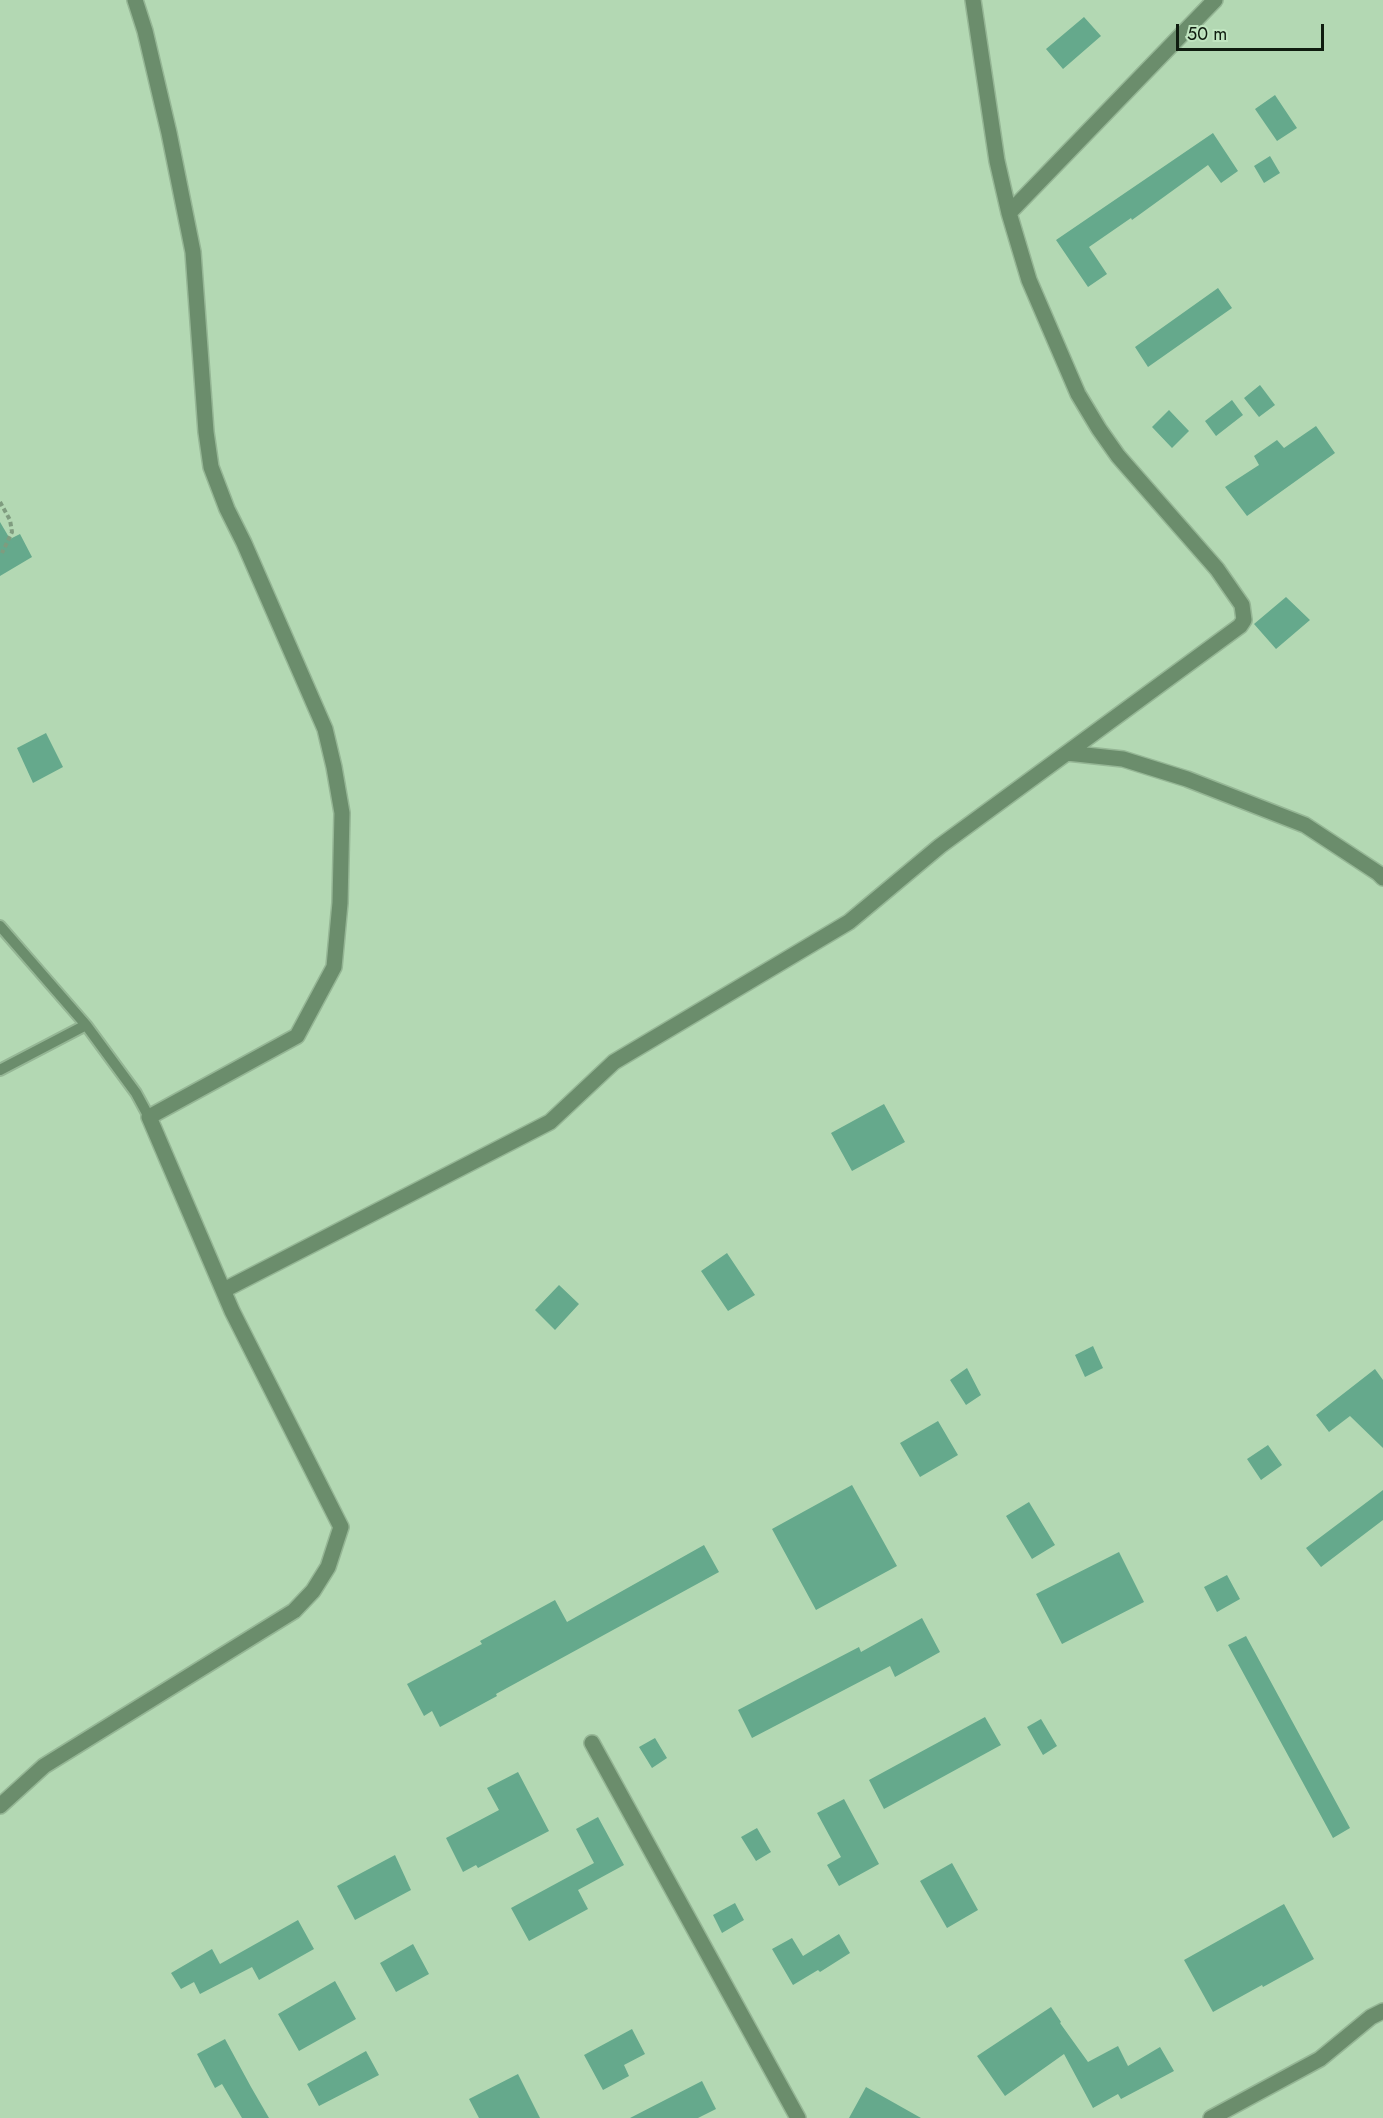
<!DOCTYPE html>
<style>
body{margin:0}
#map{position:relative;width:1383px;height:2118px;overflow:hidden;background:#b3d8b3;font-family:Jost,sans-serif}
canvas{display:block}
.scale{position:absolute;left:1176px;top:24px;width:148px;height:27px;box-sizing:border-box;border:3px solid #0f1c0f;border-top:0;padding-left:8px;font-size:18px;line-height:21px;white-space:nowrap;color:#0f1c0f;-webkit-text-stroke:4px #c0e5c0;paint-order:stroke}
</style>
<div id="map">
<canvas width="1383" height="2118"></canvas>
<div class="scale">50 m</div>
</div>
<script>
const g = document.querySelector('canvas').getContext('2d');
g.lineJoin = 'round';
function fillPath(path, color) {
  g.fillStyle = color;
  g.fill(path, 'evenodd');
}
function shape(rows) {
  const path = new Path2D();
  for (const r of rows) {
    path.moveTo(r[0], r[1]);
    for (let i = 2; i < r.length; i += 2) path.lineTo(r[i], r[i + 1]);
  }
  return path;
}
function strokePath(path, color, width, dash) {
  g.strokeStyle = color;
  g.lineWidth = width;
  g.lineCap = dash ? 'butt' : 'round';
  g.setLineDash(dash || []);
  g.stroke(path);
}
const building = shape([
 [1084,17,1101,36,1063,69,1046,49],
 [1275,95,1297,128,1277,141,1255,109],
 [1213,133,1238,171,1221,183,1208,165,1132,220,1131,218,1089,247,1107,274,1088,287,1056,240],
 [1270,156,1280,173,1264,183,1254,166],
 [1218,288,1232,308,1148,367,1135,347],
 [1260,385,1275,405,1259,417,1244,398],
 [1232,400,1243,415,1216,436,1205,421],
 [1169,410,1189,431,1172,448,1152,427],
 [1316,426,1335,453,1247,516,1225,487,1259,465,1254,456,1277,440,1284,448],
 [0,522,10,539,20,534,32,557,0,576],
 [1286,597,1310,620,1276,649,1254,624],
 [46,733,63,767,33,783,17,748],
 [884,1104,905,1142,852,1171,831,1133],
 [727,1253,755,1295,728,1311,701,1271],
 [559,1285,579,1304,555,1330,535,1310],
 [1093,1346,1103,1368,1085,1377,1075,1355],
 [967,1368,981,1395,966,1405,950,1380],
 [1375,1369,1383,1380,1383,1448,1350,1416,1329,1432,1316,1415],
 [938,1421,958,1455,920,1477,900,1443],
 [1268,1445,1282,1465,1261,1480,1247,1459],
 [852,1485,897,1566,816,1610,772,1529],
 [1383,1490,1383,1520,1321,1567,1306,1548],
 [1029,1502,1055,1545,1032,1559,1006,1516],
 [704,1545,719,1572,496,1694,497,1696,440,1727,432,1711,424,1716,407,1684,482,1644,480,1641,555,1600,567,1622],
 [1119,1552,1144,1602,1062,1644,1036,1594],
 [1227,1575,1240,1599,1217,1612,1204,1587],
 [922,1618,940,1652,895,1677,890,1666,752,1738,738,1710,859,1647,861,1652],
 [1246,1636,1350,1828,1333,1838,1228,1645],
 [985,1717,1001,1745,884,1809,869,1780],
 [1041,1719,1057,1746,1043,1755,1027,1727],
 [655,1738,667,1758,652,1768,639,1747],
 [518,1772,549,1831,478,1868,476,1865,463,1872,446,1838,499,1810,487,1788],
 [844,1799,879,1864,839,1886,827,1865,841,1857,817,1813],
 [598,1817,624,1865,578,1890,588,1909,529,1941,511,1908,594,1863,576,1829],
 [757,1828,771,1852,756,1861,741,1837],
 [395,1855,411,1890,355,1920,337,1886],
 [952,1863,978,1910,947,1928,920,1881],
 [735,1903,744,1920,722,1933,713,1915],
 [1284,1904,1314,1959,1263,1987,1262,1985,1213,2012,1184,1960],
 [298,1920,314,1949,259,1980,252,1967,200,1994,194,1982,181,1989,171,1973,212,1949,220,1964],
 [839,1934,850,1953,820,1972,818,1970,793,1985,772,1949,792,1938,803,1956],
 [413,1944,429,1974,396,1992,380,1963],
 [335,1981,356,2019,299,2051,278,2014],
 [1051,2007,1061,2022,1060,2023,1088,2062,1118,2046,1128,2066,1160,2047,1174,2071,1121,2099,1118,2094,1093,2108,1064,2054,1005,2096,977,2056],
 [632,2029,645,2054,624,2065,629,2076,603,2090,584,2055],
 [225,2039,251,2087,269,2118,242,2118,222,2084,215,2088,197,2054],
 [366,2051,379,2075,319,2106,307,2084],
 [518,2074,540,2118,479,2118,469,2099],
 [702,2081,716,2109,698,2118,630,2118],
 [866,2087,921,2118,849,2118]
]);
const path = shape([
 [0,502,10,520,12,532,2,553]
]);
const service = shape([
 [0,926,86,1025,136,1093,149,1117],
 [0,1070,86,1025]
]);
const minor = shape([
 [1009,213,1215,0],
 [1067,753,1123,759,1187,779,1305,825,1378,873,1383,878],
 [224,1290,550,1122,614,1062,849,922,940,846,1240,626,1244,620,1242,605,1217,569,1118,456,1099,429,1078,394,1029,280,1009,213,997,161,973,0],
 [592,1743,798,2118],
 [0,1806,44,1766,294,1611,313,1591,328,1567,341,1527,232,1311,149,1117,297,1036,334,967,340,903,342,813,334,767,325,729,244,543,227,509,211,467,206,432,193,252,169,133,145,31,135,0],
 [1211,2118,1320,2059,1371,2017,1383,2011]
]);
fillPath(building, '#65a98c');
strokePath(service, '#95b695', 14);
strokePath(minor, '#95b695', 18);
strokePath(path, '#7f9c7f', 4, [4.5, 3]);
strokePath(service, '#6b8d6c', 10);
strokePath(minor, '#6b8d6c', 15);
</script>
